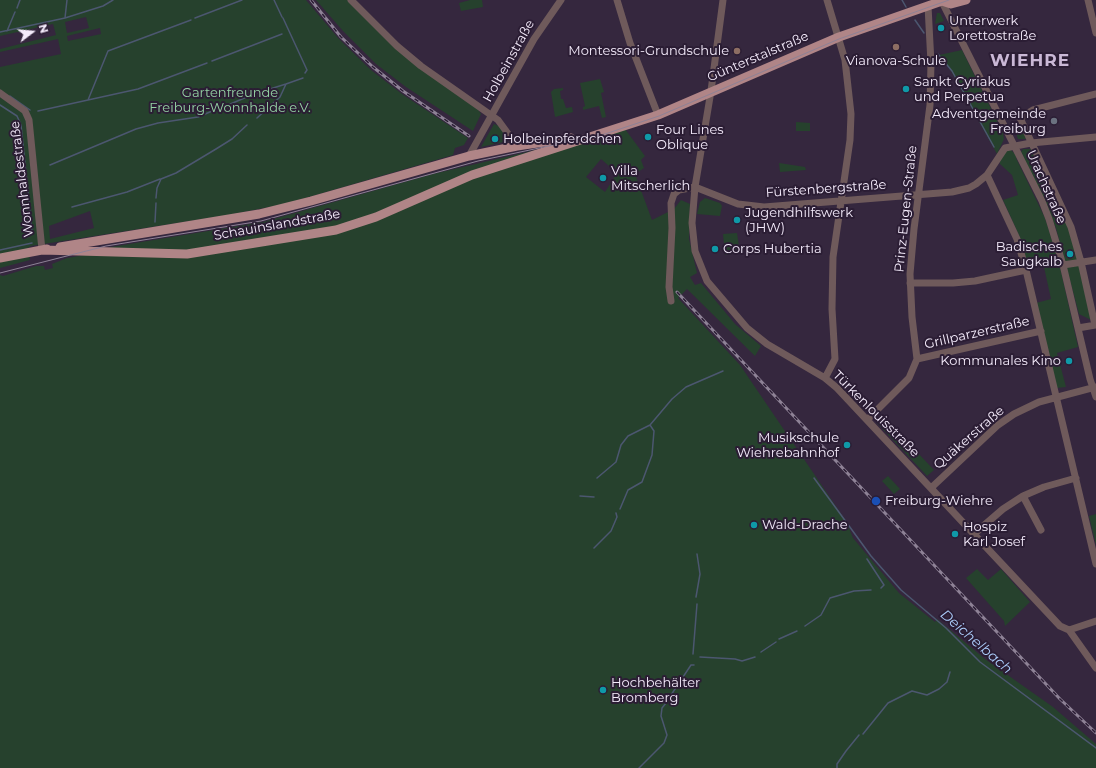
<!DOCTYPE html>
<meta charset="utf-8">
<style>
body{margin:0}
#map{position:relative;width:1096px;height:768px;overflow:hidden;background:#35273e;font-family:Montserrat,sans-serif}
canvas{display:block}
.north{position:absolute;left:12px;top:12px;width:40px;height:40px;-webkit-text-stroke:3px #2b1d34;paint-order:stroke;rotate:74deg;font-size:11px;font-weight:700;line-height:16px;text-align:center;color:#f4ebfb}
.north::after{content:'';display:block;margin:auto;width:14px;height:18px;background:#f4ebfb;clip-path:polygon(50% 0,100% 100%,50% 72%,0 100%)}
</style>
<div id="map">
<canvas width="1096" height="768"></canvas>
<div class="north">N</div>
</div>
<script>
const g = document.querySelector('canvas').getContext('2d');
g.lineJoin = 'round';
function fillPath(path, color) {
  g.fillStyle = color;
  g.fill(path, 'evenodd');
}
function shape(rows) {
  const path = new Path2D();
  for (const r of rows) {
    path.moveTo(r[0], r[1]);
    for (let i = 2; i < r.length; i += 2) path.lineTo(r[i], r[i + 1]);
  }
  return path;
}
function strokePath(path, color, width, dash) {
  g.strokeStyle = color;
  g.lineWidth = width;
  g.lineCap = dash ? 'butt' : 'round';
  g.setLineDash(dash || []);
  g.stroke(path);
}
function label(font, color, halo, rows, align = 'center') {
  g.font = font + ' Montserrat,sans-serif';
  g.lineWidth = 4;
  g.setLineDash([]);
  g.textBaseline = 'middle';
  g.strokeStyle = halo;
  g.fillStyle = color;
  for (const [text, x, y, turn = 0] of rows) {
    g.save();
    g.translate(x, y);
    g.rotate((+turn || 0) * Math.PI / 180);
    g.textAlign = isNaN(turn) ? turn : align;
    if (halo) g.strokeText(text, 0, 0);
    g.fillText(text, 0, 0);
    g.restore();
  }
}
const green = shape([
 [0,0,306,0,339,39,371,70,402,94,468,138,464,145,455,148,453,155,285,204,228,215,31,246,28,248,30,260,0,268,0,67,61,54,58,39,0,52,0,49,56,35,53,24,0,36],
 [86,17,89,28,67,33,65,22],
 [100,28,101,34,68,41,67,36],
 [90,211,94,228,50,239,49,226],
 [316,0,348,0,396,48,477,108,481,114,473,131,406,87,376,64,343,31],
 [470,0,482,0,483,7,461,11,459,3],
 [937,13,940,13,944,21,935,24],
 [962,50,1003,133,1004,139,997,154,951,71,939,55],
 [600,79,604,92,601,93,606,117,602,118,599,106,583,110,583,107,585,106,580,83],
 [563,88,563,90,560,91,561,99,563,99,566,108,572,107,573,112,555,117,551,92,554,89],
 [796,122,810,123,810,131,796,131],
 [494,124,501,127,508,141,481,147],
 [1021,127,1026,139,1018,139,1016,133],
 [625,129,645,156,641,160,644,168,635,174,652,220,674,209,681,200,690,204,689,239,697,273,690,277,695,285,701,283,735,324,761,346,755,356,687,289,678,298,740,365,846,521,853,538,899,593,935,622,937,619,985,659,1053,707,1096,744,1096,768,0,768,0,275,3,276,36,266,44,266,45,270,53,268,52,264,67,258,85,255,111,247,263,222,433,174],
 [601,159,617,173,605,192,586,177],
 [1023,149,1032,149,1069,228,1078,260,1091,320,1079,314,1056,228,1021,152],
 [1007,150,1011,150,1017,156,1016,158,1045,218,1058,258,1078,347,1057,353,1066,387,1057,388,1036,303,1051,299,1042,258,1027,262,1022,242,1003,200,1018,195,1012,175,1000,164,1000,160],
 [779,163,805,167,806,170,780,172],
 [705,198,720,203,722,206,720,216,697,214,700,202],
 [737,233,740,253,725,255,723,234],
 [882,415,934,470,927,476,876,422],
 [888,476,900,489,894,494,882,481],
 [1096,514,1096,545,1089,516],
 [977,569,988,580,1001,569,1030,602,1005,626,1004,621,966,578]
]);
const stream = shape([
 [274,0,282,17],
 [902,0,906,7],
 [17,8,20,0],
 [65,18,67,0],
 [195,18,242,0],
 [283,18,307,70,305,73],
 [915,20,924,33],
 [7,31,15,12],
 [0,32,65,18,103,6,113,0],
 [938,54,952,71,994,147],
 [212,61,282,34],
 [10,96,30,110],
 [88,100,108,51,191,20],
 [0,105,17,116,21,125,32,232],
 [228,105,254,94,286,84],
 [38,111,138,89,207,63],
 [257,118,280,97,286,84,303,78],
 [50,165,136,129,158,123,198,117,224,106],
 [156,198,157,188,161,179,176,173,216,149,232,139,247,125],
 [72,207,127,192,160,179],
 [155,222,156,203],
 [0,250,32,243],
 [597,478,616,462,621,445,628,436,650,425,672,399,686,387,723,371],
 [814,478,871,556,901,590,946,628,980,662,1096,748],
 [580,496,594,497],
 [620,509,628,490,642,482,652,455,654,431,650,425],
 [594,548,611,531,617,517,616,513],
 [867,559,884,585,881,588],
 [696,597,700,574,697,554],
 [805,626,821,615,830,598,854,591,871,590],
 [779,639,797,631],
 [761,652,776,642],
 [693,654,697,604],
 [700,657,735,659,742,661,755,657],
 [671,695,691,665,694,665],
 [863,734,888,703,912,691,927,695,939,689,947,682,950,672],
 [639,768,664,743,667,735,661,716,662,708,666,703],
 [837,768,837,764,846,751,859,735]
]);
const minor = shape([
 [351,0,397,46,421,66,498,120,517,146],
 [617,0,630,43,658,115],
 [723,0,711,91,695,187,692,223,695,251,707,281,747,328,767,344,825,378,837,388,1060,626,1069,630],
 [941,0,1042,201,1049,219,1063,265,1090,379,1096,397],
 [1088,0,1096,33],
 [0,93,25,111,29,120,42,250],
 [469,156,534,39,561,0],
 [987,175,1017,239,1026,270,1096,564],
 [1063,265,1096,260],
 [910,283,953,283,975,281,1026,270],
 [671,301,669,287,672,228,671,203,674,194,679,190,695,187,738,204,764,207,952,192,969,188,976,184,987,175,1005,148,1031,143,1096,137],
 [1095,325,1081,262,1071,227,1020,118,1033,110,1096,94],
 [1078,328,1096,325],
 [917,359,1041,331],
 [825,378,835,359,832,309,833,257,850,140,851,114,845,60,827,0],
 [867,420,909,378,917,359,912,317,910,274,914,229,930,105,931,63,928,6],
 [931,488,998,425,1014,414,1039,402,1096,387],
 [1023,496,1041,530],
 [974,534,1003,509,1023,496,1044,487,1076,478],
 [1069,630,1096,668],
 [1069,630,1096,621]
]);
const major = shape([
 [60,247,259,214,311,201,469,156,517,146,571,138],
 [42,250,187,254,336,230,376,217,472,175,658,115,839,37,942,1,951,4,966,0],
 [0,258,47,249]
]);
const tram = shape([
 [0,273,106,246,261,221,478,161,605,134,659,116,839,39,949,0]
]);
const rail = shape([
 [311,0,341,37,373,67,403,91,469,136],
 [677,292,1060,699,1096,733]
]);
const markers = [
 [941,28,4,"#0f9aa8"],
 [896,47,4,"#8d6e63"],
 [737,51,4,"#8d6e63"],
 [906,89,4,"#0f9aa8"],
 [1054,121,4,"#6b7280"],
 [648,137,4,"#0f9aa8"],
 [495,139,4,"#0f9aa8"],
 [603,178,4,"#0f9aa8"],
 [737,220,4,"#0f9aa8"],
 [715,249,4,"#0f9aa8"],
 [1070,254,4,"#0f9aa8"],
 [1069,361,4,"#0f9aa8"],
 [847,445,4,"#0f9aa8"],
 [876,501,5,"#1a4fb4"],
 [754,525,4,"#0f9aa8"],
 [955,534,4,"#0f9aa8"],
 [603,690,4,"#0f9aa8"]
];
const poiNames = [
 ["Unterwerk",949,21],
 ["Lorettostraße",949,36],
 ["Montessori-Grundschule",729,51,"right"],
 ["Vianova-Schule",896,61,"center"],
 ["Sankt Cyriakus",914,82],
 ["und Perpetua",914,97],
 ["Adventgemeinde",1046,114,"right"],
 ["Freiburg",1046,129,"right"],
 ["Four Lines",656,130],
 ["Oblique",656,145],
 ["Holbeinpferdchen",503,139],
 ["Villa",611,171],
 ["Mitscherlich",611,186],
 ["Jugendhilfswerk",745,213],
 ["(JHW)",745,228],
 ["Badisches",1062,247,"right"],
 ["Saugkalb",1062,262,"right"],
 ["Corps Hubertia",723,249],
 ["Kommunales Kino",1061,361,"right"],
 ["Musikschule",839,438,"right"],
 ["Wiehrebahnhof",839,453,"right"],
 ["Freiburg-Wiehre",885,501],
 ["Wald-Drache",762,525],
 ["Hospiz",963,527],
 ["Karl Josef",963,542],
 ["Hochbehälter",611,683],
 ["Bromberg",611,698]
];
const streetNames = [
 ["Günterstalstraße",758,57,-23],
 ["Holbeinstraße",509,61,-61],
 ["Wonnhaldestraße",22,179,-97],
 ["Urachstraße",1046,187,66],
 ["Fürstenbergstraße",826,189,-4],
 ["Prinz-Eugen-Straße",906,209,-84],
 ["Schauinslandstraße",277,225,-10],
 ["Grillparzerstraße",977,333,-13],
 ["Türkenlouisstraße",876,414,45],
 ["Quäkerstraße",969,438,-41]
];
const parkNames = [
 ["Gartenfreunde",230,93],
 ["Freiburg-Wonnhalde e.V.",230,108]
];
const waterNames = [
 ["Deichelbach",976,642,41]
];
const districtNames = [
 ["WIEHRE",1030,61]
];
fillPath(green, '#26412d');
strokePath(stream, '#4c5770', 1.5);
strokePath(minor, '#6f5a5b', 7);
strokePath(major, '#b08587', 9);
strokePath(tram, '#8e8296', 1);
strokePath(rail, '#8e8296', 3);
strokePath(rail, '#2b1d34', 1.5, [4.5]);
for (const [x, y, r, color] of markers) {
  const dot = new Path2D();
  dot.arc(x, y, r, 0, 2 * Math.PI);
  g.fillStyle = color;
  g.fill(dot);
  strokePath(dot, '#2b1d34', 1.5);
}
label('13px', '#f4ebfb', '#2b1d34', poiNames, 'left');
label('13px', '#f4ebfb', '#2b1d34', streetNames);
label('13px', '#95d3a4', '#2b1d34', parkNames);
label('italic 14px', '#accdfb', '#2b1d34', waterNames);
g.letterSpacing = '1px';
label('bold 17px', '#cab8d6', '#2b1d34', districtNames);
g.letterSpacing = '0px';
</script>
